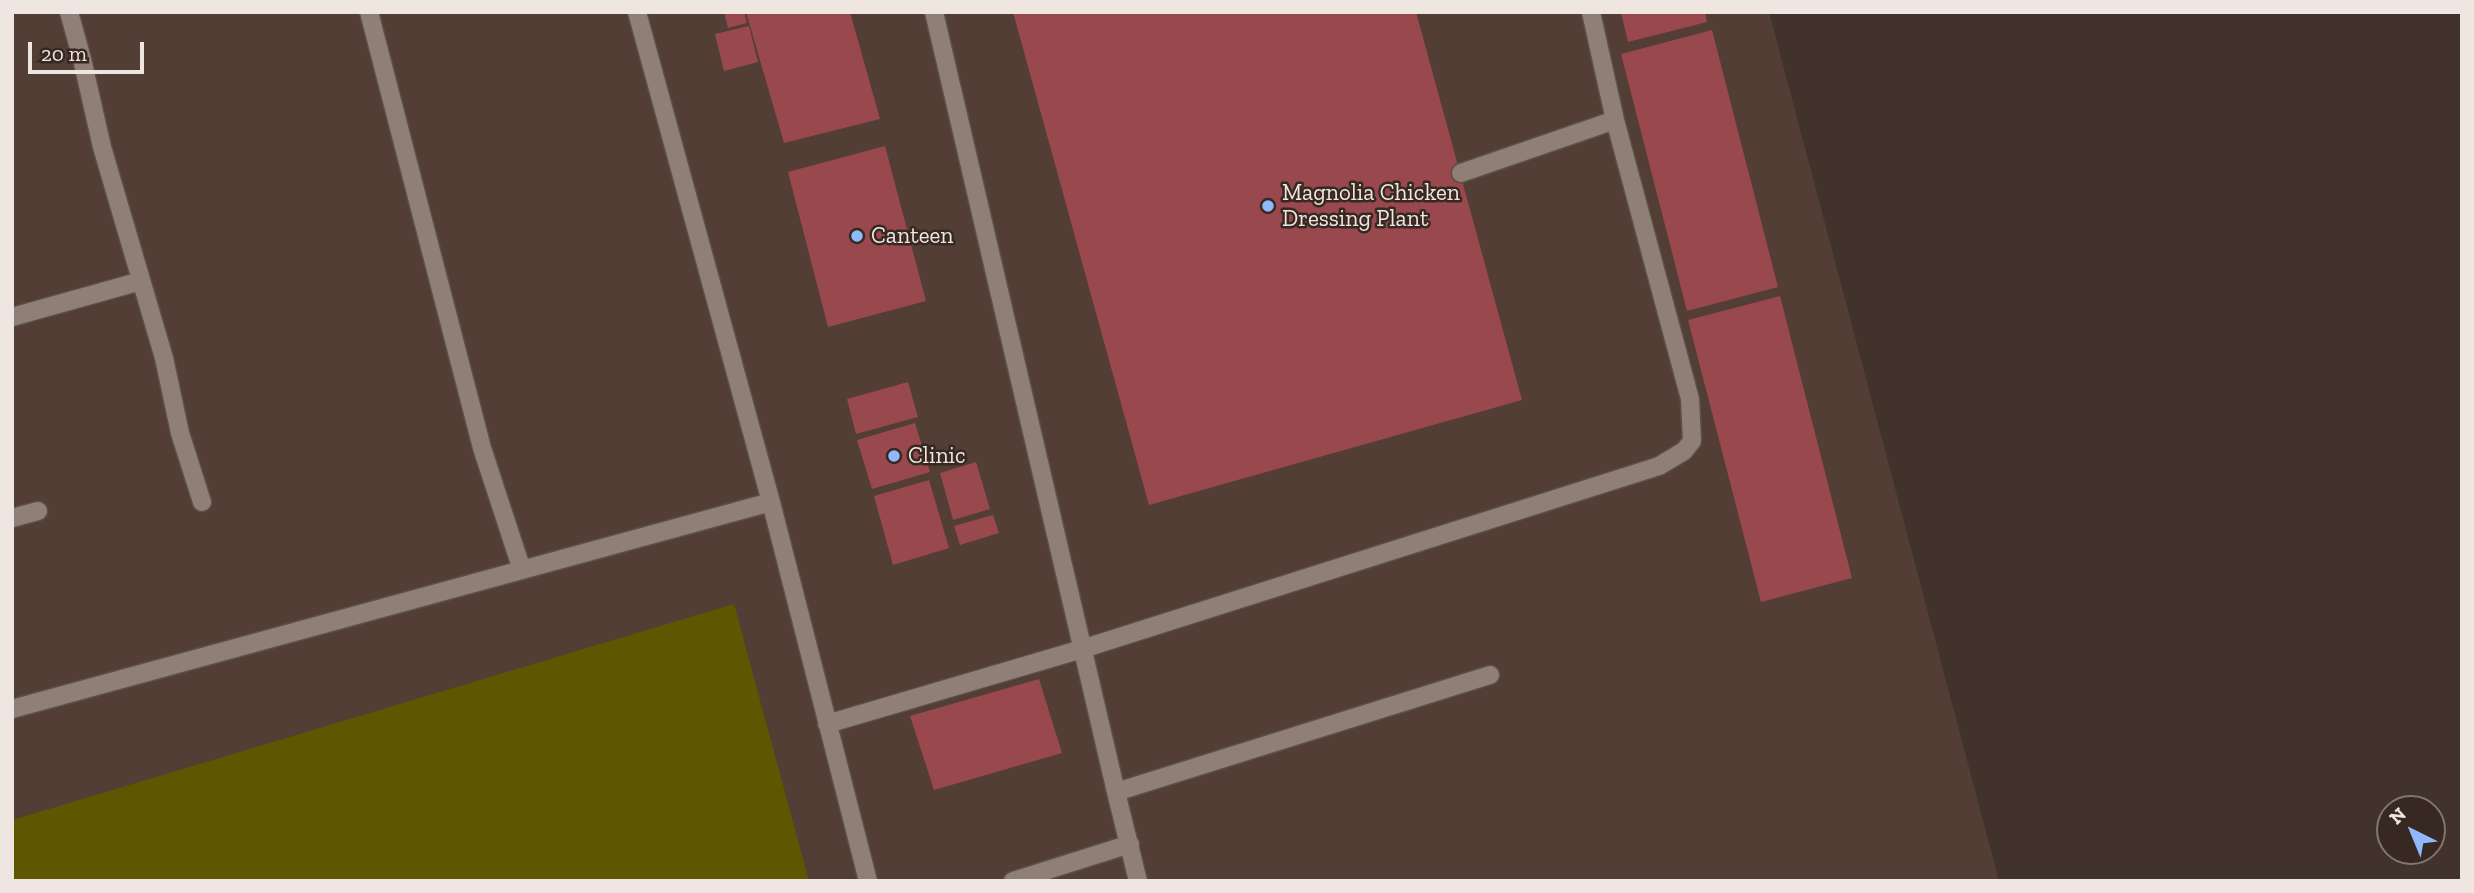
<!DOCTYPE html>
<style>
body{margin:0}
#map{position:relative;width:2474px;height:893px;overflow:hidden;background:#41332c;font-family:"Zilla Slab",serif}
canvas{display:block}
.frame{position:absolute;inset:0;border:14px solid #efe6e1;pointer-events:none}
.north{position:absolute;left:2376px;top:795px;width:70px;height:70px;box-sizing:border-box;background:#372922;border:2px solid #81756e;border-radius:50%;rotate:317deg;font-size:19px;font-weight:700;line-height:28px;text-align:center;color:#efe6e1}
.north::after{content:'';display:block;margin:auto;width:24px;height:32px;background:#90b8fd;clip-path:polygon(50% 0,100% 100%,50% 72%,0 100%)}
.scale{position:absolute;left:28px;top:42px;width:116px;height:32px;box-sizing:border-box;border:4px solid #efe6e1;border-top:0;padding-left:9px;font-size:21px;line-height:24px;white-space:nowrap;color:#efe6e1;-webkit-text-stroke:5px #372922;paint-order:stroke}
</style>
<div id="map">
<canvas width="2474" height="893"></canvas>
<div class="frame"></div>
<div class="north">N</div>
<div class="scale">20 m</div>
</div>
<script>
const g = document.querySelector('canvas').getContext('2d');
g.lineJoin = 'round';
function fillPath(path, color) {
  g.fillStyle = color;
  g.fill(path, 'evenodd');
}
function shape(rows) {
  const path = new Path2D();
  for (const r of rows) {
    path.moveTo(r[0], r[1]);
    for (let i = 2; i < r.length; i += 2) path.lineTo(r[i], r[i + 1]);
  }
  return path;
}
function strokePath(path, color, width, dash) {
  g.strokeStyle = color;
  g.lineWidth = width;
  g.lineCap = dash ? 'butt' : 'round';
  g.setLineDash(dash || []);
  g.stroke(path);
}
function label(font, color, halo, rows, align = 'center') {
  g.font = font + ' "Zilla Slab",serif';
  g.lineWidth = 5;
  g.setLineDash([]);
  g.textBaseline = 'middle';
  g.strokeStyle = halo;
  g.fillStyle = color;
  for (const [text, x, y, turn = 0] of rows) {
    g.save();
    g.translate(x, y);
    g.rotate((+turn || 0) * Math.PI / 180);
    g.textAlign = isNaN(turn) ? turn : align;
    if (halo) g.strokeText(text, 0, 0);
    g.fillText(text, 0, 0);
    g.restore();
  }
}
const built = shape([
 [12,12,1769,12,1999,881,12,881]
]);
const green = shape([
 [734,604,809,881,12,881,12,820]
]);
const building = shape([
 [724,12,744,12,747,23,728,28],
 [746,12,850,12,880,119,784,143],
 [1013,12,1416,12,1522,400,1149,505],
 [1621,12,1705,12,1707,22,1628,42],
 [749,26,758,62,724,71,715,34],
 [1712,30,1778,287,1687,311,1621,54],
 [885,146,926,301,828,327,788,172],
 [1780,296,1852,578,1761,602,1688,320],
 [908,382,918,417,856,434,847,399],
 [915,423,930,472,872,489,857,440],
 [976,462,990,509,953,520,940,473],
 [929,480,949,548,893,565,874,496],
 [993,515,999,533,960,545,954,526],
 [1039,679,1062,753,934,790,910,716]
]);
const service = shape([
 [69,12,82,59,102,147,164,358,180,433,202,502],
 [369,12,482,448,522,570],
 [637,12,771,502,868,881],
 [934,12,1116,792,1138,881],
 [1461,173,1615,120],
 [12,317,141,281],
 [12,518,38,511],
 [12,709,771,502],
 [827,724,1082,649,1659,466,1684,451,1692,441,1690,399,1615,120,1591,12],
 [1116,792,1490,675],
 [1013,881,1130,844]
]);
const markers = [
 [1268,206,7,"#90b8fd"],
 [857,236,7,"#90b8fd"],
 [894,456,7,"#90b8fd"]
];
const poiNames = [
 ["Magnolia Chicken",1282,193],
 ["Dressing Plant",1282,219],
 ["Canteen",871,236],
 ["Clinic",908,456]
];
fillPath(built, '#523e34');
fillPath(green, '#5d5702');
fillPath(building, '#99484e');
strokePath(service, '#5b5049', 21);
strokePath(service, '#907f77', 18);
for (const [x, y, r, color] of markers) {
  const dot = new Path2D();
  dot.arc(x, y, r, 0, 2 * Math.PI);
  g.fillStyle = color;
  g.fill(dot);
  strokePath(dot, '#372922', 2.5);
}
label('23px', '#efe6e1', '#372922', poiNames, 'left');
</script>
